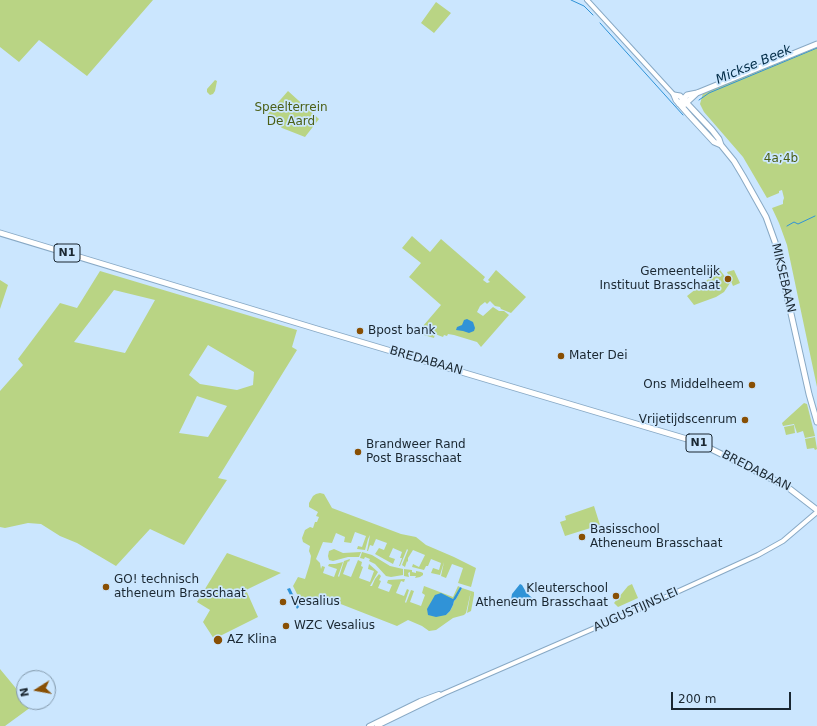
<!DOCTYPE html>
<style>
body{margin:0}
#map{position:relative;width:817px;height:726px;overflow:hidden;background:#cbe6fe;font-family:"DejaVu Sans",sans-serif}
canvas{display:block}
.north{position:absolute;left:16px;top:670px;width:40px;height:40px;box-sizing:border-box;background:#cbe6fe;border:1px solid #849aac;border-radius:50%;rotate:259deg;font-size:11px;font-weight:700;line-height:16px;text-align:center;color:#1a2731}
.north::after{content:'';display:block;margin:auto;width:14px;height:18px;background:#884f04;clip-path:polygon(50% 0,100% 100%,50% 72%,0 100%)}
.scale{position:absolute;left:671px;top:692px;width:120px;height:18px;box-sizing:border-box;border:2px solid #1a2731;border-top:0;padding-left:5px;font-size:12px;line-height:14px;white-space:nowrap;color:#1a2731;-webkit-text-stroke:3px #cbe6fe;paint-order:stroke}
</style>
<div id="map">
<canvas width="817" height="726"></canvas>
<div class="north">N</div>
<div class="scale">200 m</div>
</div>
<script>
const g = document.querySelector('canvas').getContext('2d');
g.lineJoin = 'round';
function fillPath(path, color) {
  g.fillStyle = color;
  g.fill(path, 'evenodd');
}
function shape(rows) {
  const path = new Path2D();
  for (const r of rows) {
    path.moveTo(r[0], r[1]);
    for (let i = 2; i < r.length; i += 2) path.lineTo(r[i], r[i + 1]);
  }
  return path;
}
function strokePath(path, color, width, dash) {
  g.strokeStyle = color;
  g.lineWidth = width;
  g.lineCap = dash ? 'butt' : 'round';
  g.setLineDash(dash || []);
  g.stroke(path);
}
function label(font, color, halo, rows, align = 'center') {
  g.font = font + ' "DejaVu Sans",sans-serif';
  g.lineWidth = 3.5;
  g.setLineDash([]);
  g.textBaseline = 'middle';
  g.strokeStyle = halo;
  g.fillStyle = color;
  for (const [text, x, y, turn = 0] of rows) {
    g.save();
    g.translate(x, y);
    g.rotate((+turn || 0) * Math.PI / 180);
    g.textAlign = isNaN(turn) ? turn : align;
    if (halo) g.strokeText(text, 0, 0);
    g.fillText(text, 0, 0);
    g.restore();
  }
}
const green = shape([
 [0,0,153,0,87,76,39,40,19,62,0,47],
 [436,2,451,13,434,33,421,23],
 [817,46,817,387,787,245,779,223,772,208,783,204,783,201,784,198,782,190,779,191,779,193,767,198,743,157,704,112,700,104,703,93],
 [215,80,217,81,215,91,213,94,210,95,207,92,207,89],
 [288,91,319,119,305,137,282,128,267,115],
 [412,236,430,252,441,239,485,277,483,280,487,283,490,282,488,280,496,270,526,297,511,313,501,309,500,307,495,306,490,301,487,304,485,302,480,306,477,312,483,316,493,307,499,311,504,311,509,315,481,347,477,342,454,335,448,334,447,336,444,335,443,337,435,334,434,338,417,333,441,305,409,277,421,263,402,248],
 [720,270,730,283,724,292,716,297,694,305,687,296],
 [734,270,740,283,733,286,727,272],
 [100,271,297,330,292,347,297,350,218,478,227,480,184,545,150,529,116,566,77,543,60,536,41,524,28,523,5,528,0,527,0,391,23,365,18,359,60,303,77,308],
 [114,290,155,300,125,353,74,342],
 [208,345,254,372,253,385,237,390,200,384,189,375],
 [197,396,227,406,208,437,179,433],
 [0,280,8,285,0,309],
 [804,403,807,404,815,436,805,438,803,431,797,433,794,424,783,426,782,423],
 [794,425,795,433,786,435,784,427],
 [815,437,817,449,815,450,814,448,807,449,805,439],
 [320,493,324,494,332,508,401,534,416,537,426,545,454,557,476,568,471,587,458,583,463,568,452,564,446,578,441,576,444,562,440,575,431,573,433,568,439,570,441,563,431,559,428,566,426,566,424,570,412,567,413,564,419,567,425,555,413,550,408,558,408,562,407,561,405,567,402,565,408,550,407,549,400,566,399,566,402,558,400,558,402,552,393,548,389,557,395,559,393,564,375,554,379,548,384,550,387,543,376,539,373,546,370,545,368,551,367,551,370,535,368,539,365,550,357,549,358,546,362,547,366,536,355,532,351,543,344,542,345,537,336,533,332,543,323,542,316,559,320,563,321,569,322,566,325,567,323,573,334,577,337,569,328,566,329,564,335,564,343,562,338,576,339,577,344,561,350,559,349,562,348,561,343,574,351,577,358,560,362,562,361,566,363,567,359,578,370,582,374,571,368,569,369,564,378,572,370,586,372,586,375,579,379,574,381,576,379,580,381,581,378,588,389,592,392,585,387,583,388,580,405,579,404,582,401,581,396,593,404,596,407,589,409,590,405,602,406,603,411,590,414,591,410,602,421,606,425,595,422,593,424,586,453,597,458,586,460,587,455,597,453,599,451,599,446,615,450,611,453,605,454,601,456,599,462,588,471,591,466,613,464,615,453,618,436,630,429,631,422,626,408,620,397,626,333,601,322,605,307,599,302,604,293,586,298,577,305,579,310,563,311,556,309,551,310,546,303,542,302,538,305,530,310,527,313,528,315,522,317,522,319,517,316,516,318,512,309,507,309,503,313,496,316,494],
 [594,506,600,525,565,536,560,522,566,520,565,516],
 [334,549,343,553,361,552,359,557,348,557,333,561,329,560,328,556,329,551],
 [362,552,372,555,390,566,403,569,403,575,391,577,386,576,375,564,369,561,370,559,365,557,364,559,360,558],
 [227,553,281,573,246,590,258,617,214,639,203,622,210,610,197,602],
 [404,569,412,570,412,572,416,573,416,571,421,572,423,573,423,575,420,577,415,578,416,576,410,576,410,572,408,573,409,577,404,576],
 [632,584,638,598,618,607,614,603,628,586],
 [471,591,474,592,474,595,471,611,467,613],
 [0,669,24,698,24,702,27,702,31,707,5,726,0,726]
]);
const water = shape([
 [467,319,473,322,475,328,474,331,469,333,463,331,456,330,457,327,462,325,464,320],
 [520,584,522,585,526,592,532,598,532,602,524,600,513,602,511,600,512,594],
 [460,587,462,588,456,599,454,601,453,605,450,611,446,615,436,617,428,615,427,609,435,595,441,593,453,599],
 [290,588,299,607,297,609,287,589]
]);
const stream = shape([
 [571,0,584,6,593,15],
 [600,23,683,115],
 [699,100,709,93,817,48],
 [787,226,794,222,798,224,815,216]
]);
const minor = shape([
 [587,0,674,95],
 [369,726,420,701,439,694],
 [377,726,445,693,657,601,758,555,783,541,817,512]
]);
const major = shape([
 [674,95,676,100,690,116,714,142,721,145,734,161,743,176,766,217,775,242,809,394,817,422],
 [674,95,680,96,712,130,719,139,721,145],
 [679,104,687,95,697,93,817,44],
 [684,105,697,93],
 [0,233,317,329,697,442,786,486,817,510]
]);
const markers = [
 [728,279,4,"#884f04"],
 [360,331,4,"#884f04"],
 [561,356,4,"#884f04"],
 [752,385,4,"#884f04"],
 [745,420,4,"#884f04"],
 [358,452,4,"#884f04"],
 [582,537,4,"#884f04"],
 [106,587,4,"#884f04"],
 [616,596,4,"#884f04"],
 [283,602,4,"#884f04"],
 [286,626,4,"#884f04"],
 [218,640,5,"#884f04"]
];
const shields = [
 [67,253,26],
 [699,443,26]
];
const shieldNames = [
 ["N1",67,253],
 ["N1",699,443]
];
const parkNames = [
 ["Speelterrein",291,108],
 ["De Aard",291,122],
 ["4a;4b",781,159]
];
const poiNames = [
 ["Gemeentelijk",720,272,"right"],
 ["Instituut Brasschaat",720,286,"right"],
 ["Bpost bank",368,331],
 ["Mater Dei",569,356],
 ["Ons Middelheem",744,385,"right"],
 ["Vrijetijdscenrum",737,420,"right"],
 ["Brandweer Rand",366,445],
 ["Post Brasschaat",366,459],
 ["Basisschool",590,530],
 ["Atheneum Brasschaat",590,544],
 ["GO! technisch",114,580],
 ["atheneum Brasschaat",114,594],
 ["Kleuterschool",608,589,"right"],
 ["Atheneum Brasschaat",608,603,"right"],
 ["Vesalius",291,602],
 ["WZC Vesalius",294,626],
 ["AZ Klina",227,640]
];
const streetNames = [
 ["MIKSEBAAN",783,278,77],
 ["BREDABAAN",426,361,16],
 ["BREDABAAN",756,471,27],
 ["AUGUSTIJNSLEI",636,610,-24]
];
const waterNames = [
 ["Mickse Beek",754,65,-23]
];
fillPath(green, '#b9d484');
fillPath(water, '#3093d7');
strokePath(stream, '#3093d7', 1);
strokePath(minor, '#88a9c5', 6);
strokePath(major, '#88a9c5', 7);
strokePath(minor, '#fff', 4);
strokePath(major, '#fff', 5);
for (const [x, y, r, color] of markers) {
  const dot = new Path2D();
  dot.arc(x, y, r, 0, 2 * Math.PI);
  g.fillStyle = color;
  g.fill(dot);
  strokePath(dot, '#cbe6fe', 1.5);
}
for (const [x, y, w] of shields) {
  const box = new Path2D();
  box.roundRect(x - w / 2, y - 9, w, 18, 3);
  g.fillStyle = '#cbe6fe';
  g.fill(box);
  strokePath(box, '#1a2731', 1);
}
label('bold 11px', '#1a2731', null, shieldNames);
label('12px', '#4b5f16', '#cbe6fe', parkNames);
label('12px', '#1a2731', '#cbe6fe', poiNames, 'left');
label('12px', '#1a2731', '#cbe6fe', streetNames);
label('italic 13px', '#022c47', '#cbe6fe', waterNames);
</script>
